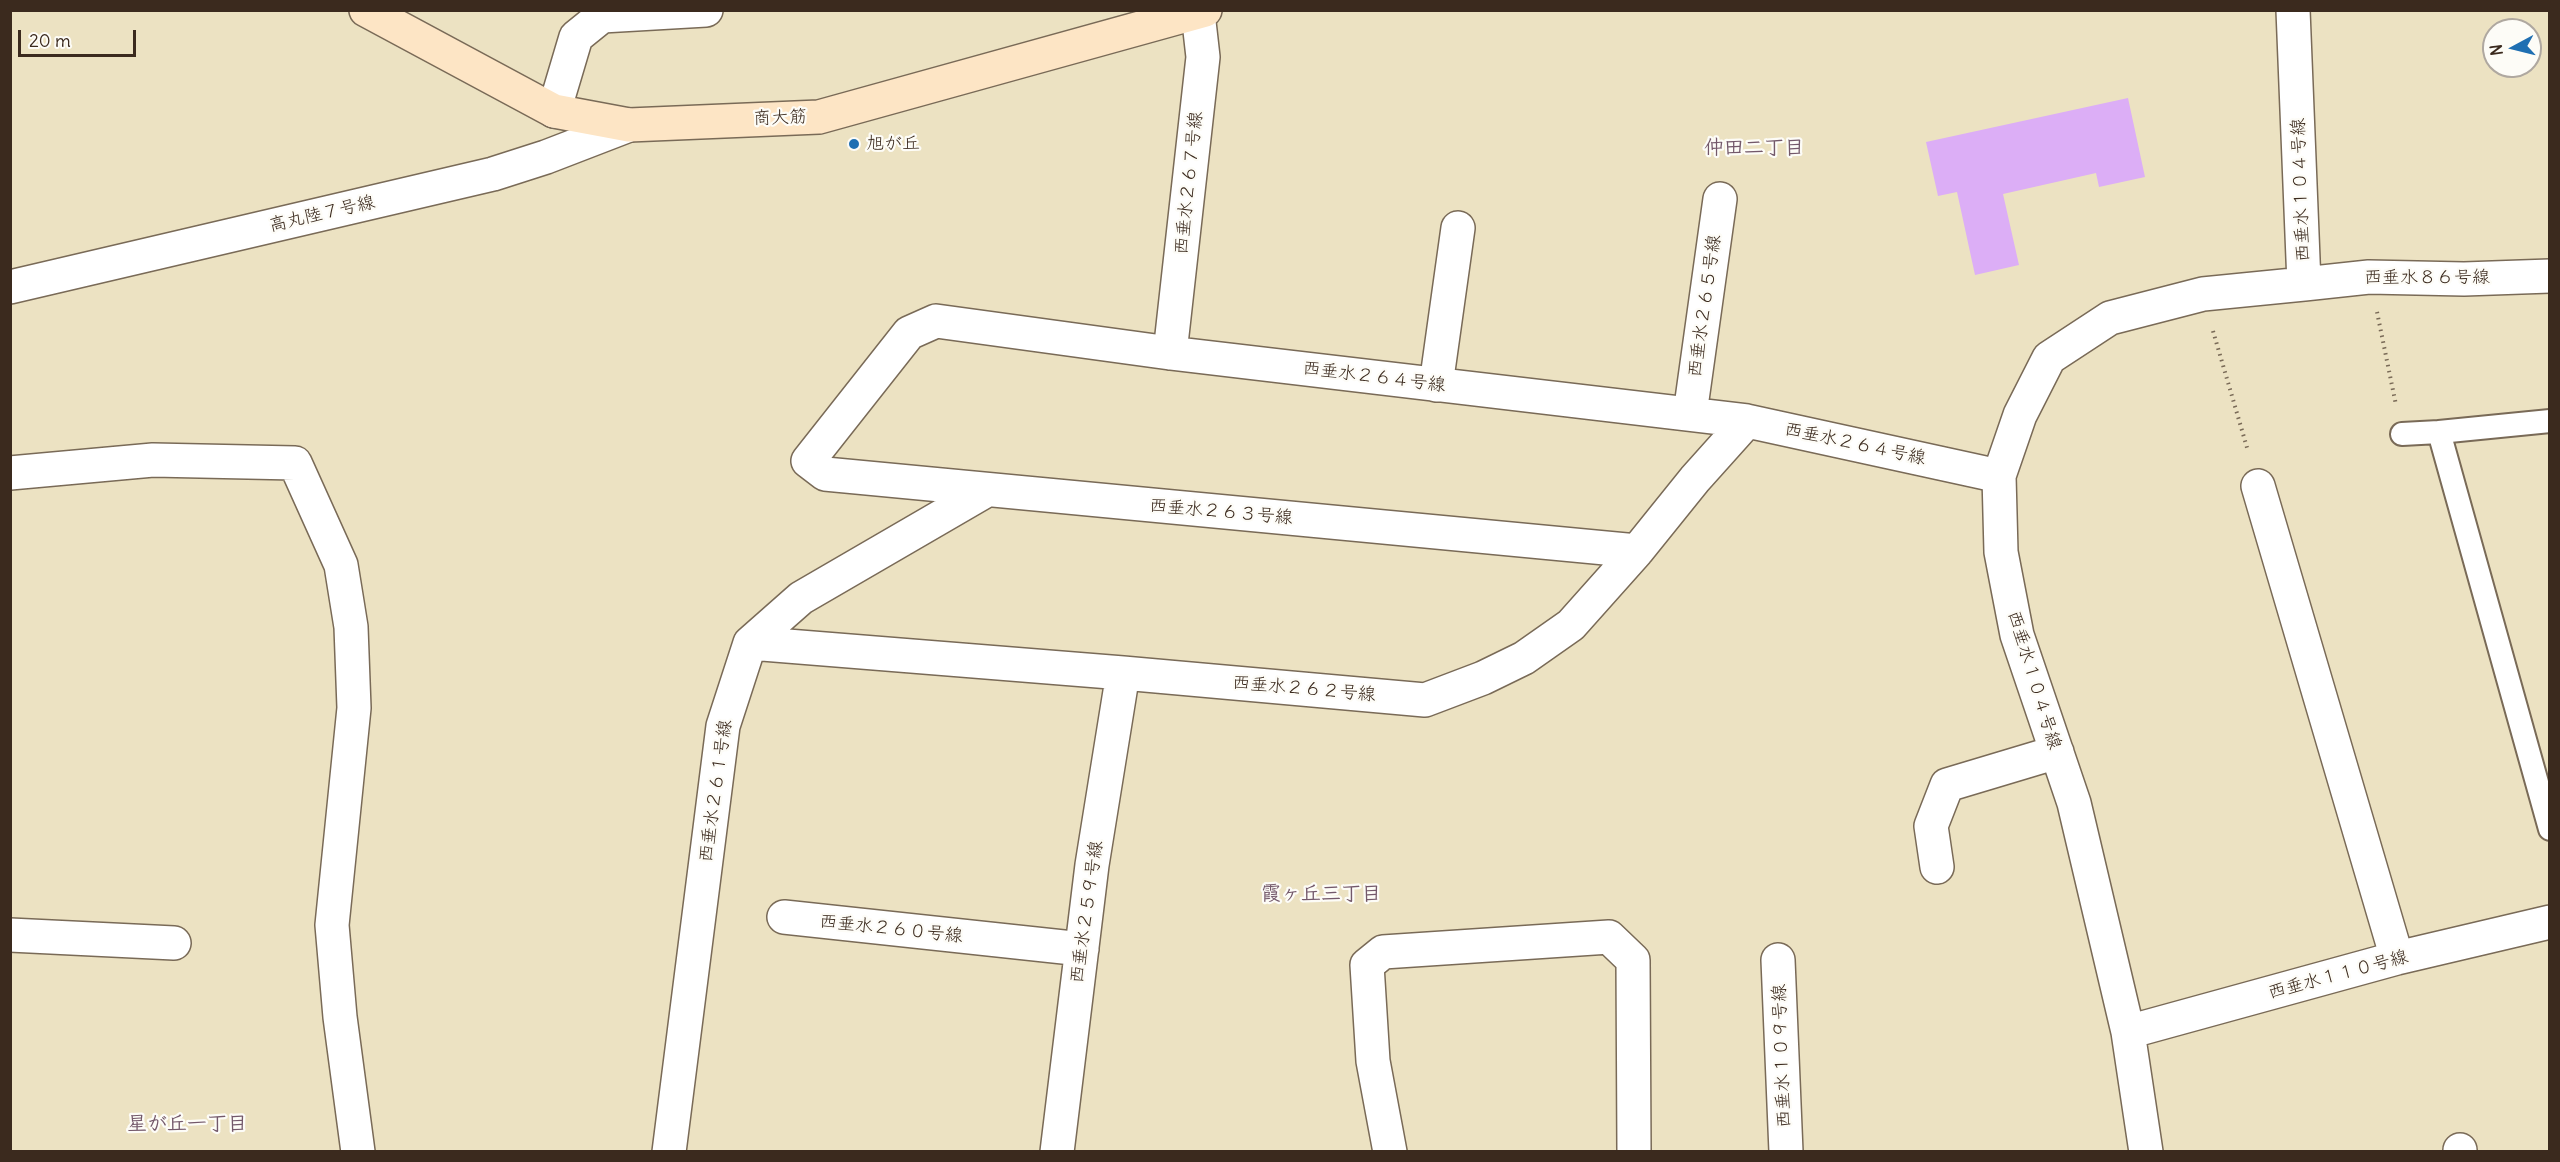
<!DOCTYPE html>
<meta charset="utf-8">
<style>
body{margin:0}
#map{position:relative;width:2560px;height:1162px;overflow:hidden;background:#ece2c2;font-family:Delius,sans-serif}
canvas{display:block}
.frame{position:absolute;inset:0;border:12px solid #3b2a1e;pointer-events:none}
.north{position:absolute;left:2482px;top:18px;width:60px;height:60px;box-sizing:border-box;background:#fdfcf7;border:2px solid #afa8a0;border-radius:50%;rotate:263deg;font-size:16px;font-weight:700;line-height:24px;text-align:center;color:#3b2a1e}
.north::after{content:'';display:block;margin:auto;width:21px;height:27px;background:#1f6fb2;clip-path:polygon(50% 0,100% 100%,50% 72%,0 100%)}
.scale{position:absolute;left:18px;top:30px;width:118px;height:27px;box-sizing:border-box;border:3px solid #3b2a1e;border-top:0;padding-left:8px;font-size:18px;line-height:21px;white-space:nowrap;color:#3b2a1e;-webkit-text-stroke:4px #fdfcf7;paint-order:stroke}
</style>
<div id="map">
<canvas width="2560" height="1162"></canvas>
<div class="frame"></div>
<div class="north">N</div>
<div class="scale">20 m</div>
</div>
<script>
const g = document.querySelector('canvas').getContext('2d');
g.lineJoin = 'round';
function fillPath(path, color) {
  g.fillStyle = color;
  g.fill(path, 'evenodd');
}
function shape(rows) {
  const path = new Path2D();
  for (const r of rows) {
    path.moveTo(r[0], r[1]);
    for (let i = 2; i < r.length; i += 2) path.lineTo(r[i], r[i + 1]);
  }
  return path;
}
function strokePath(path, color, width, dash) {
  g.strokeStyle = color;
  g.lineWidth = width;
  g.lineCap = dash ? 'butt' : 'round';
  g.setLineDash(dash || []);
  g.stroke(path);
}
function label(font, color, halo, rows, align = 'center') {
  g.font = font + ' Delius,"Klee One",sans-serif';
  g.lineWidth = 4.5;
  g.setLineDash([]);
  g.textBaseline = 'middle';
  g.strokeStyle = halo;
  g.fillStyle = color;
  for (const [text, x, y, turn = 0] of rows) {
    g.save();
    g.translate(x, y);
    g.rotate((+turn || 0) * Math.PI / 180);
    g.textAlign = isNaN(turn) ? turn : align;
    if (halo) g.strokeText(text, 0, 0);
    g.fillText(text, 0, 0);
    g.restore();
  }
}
const building = shape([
 [2128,98,2145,177,2099,187,2096,173,2003,194,2019,265,1975,275,1957,192,1938,196,1926,142]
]);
const path = shape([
 [2377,312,2396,405],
 [2213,331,2248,451]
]);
const lane = shape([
 [2439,432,2550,421],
 [2402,434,2439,432,2550,829]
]);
const street = shape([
 [554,111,576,37,602,16,706,10],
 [2304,284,2369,277,2464,279,2550,276],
 [10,287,493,174,546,157,629,125],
 [1170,353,1203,57,1198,13],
 [1436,385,1458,228],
 [1690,414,1720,199],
 [10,473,153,460,295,463,341,565,351,627,354,708,332,925,340,1017,358,1152],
 [2258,486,2397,958],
 [1637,551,825,474,808,461,909,333,936,321,1170,353,1747,421,1999,476],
 [750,643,1123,673,1425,700,1483,678,1524,658,1571,625,1637,551,1695,479,1747,421],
 [1937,867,1931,826,1947,785,2057,752],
 [784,917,1082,949],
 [10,935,174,943],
 [1778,960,1786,1152],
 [2128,1032,2397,958,2550,922],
 [2460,1150,2460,1152],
 [669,1152,723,726,750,643,801,598,987,490],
 [1057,1152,1092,865,1123,673],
 [1390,1152,1373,1061,1367,965,1383,952,1609,937,1633,960,1634,1152],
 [2146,1152,2128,1032,2074,803,2017,635,2001,552,1999,476,2020,415,2049,358,2110,318,2203,294,2304,284,2293,10]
]);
const secondary = shape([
 [366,10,554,111,629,125,819,117,1205,10]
]);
const markers = [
 [854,144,6,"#1f6fb2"]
];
const streetNames = [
 ["商大筋",780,118,-2],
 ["西垂水２６７号線",1189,183,-84],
 ["西垂水１０４号線",2301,190,-92],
 ["高丸陸７号線",322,214,-13],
 ["西垂水８６号線",2427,278],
 ["西垂水２６５号線",1705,306,-82],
 ["西垂水２６４号線",1374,377,7],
 ["西垂水２６４号線",1855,444,12],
 ["西垂水２６３号線",1221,512,5],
 ["西垂水１０４号線",2034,680,73],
 ["西垂水２６２号線",1304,689,5],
 ["西垂水２６１号線",716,791,-82],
 ["西垂水２５９号線",1087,912,-82],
 ["西垂水２６０号線",891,929,6],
 ["西垂水１１０号線",2338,975,-15],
 ["西垂水１０９号線",1782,1056,-92]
];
const poiNames = [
 ["旭が丘",866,144]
];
const neighbourhoodNames = [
 ["仲田二丁目",1754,148],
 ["霞ヶ丘三丁目",1321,894],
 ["星が丘一丁目",187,1124]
];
fillPath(building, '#dcaef6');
strokePath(lane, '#796a57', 26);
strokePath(street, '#796a57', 36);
strokePath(secondary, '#796a57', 36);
strokePath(path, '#796a57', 4, [1.5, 4.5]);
strokePath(lane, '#fff', 22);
strokePath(street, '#fff', 33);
strokePath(secondary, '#fde5c5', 33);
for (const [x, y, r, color] of markers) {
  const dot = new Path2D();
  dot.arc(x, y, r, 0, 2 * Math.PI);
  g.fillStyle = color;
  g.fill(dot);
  strokePath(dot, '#fdfcf7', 2);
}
label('18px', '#3b2a1e', '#fdfcf7', streetNames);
label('18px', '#3b2a1e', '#fdfcf7', poiNames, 'left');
label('bold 20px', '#73586a', '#fdfcf7', neighbourhoodNames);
</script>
